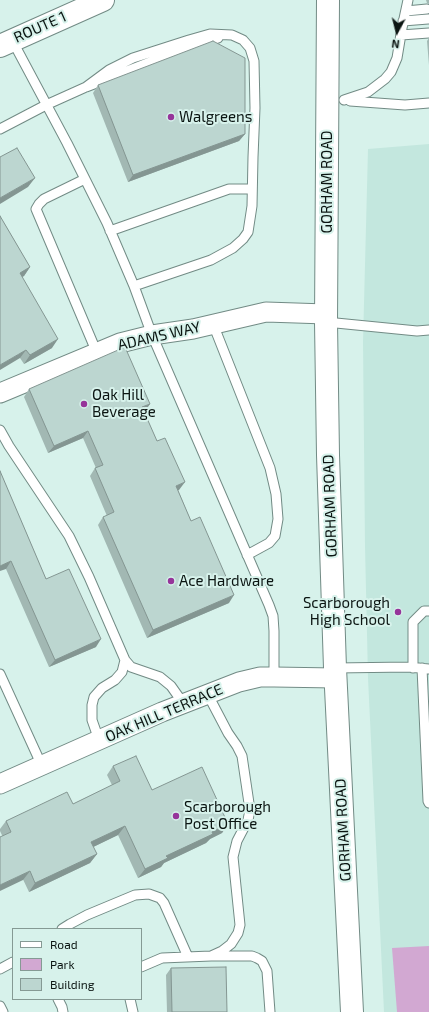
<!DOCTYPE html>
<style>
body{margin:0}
#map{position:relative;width:429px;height:1012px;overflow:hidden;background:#d7f2eb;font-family:"Exo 2",sans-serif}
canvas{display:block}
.legend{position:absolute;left:12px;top:928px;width:130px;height:72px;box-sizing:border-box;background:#d7f2eb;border:1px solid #859a94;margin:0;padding:5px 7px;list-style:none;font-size:12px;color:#0b1512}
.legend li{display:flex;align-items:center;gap:8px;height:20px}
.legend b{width:20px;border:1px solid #859a94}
.north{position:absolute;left:377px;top:12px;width:40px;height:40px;-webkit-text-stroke:3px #d7f2eb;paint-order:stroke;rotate:187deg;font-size:11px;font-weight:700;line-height:16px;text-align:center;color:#0b1512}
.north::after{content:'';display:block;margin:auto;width:14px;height:18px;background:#0b1512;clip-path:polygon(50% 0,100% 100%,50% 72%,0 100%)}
</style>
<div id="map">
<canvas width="429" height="1012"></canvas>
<ul class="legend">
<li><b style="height:5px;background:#fff"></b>Road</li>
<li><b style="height:11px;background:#d2a8d2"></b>Park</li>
<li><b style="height:11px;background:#bcd6d0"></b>Building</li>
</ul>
<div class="north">N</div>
</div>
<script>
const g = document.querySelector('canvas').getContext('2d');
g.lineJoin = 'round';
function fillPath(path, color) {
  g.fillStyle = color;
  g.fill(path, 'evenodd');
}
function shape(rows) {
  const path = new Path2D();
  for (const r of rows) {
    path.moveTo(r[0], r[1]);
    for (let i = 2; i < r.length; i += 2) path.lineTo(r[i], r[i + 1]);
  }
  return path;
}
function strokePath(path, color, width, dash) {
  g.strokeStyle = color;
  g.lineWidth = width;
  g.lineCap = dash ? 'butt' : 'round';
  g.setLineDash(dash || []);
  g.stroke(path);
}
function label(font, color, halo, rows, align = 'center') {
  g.font = font + ' "Exo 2",sans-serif';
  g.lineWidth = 4;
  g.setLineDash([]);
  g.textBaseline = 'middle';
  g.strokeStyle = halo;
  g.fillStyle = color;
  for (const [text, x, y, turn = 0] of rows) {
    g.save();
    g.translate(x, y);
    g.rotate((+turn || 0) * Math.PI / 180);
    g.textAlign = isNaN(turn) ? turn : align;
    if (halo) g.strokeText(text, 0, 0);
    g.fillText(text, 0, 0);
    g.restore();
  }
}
const built = shape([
 [429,144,429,1012,384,1012,368,678,365,546,363,342,368,149]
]);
const green = shape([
 [429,946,429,1012,397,1012,392,948]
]);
const lane = shape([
 [406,11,427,9],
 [403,21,428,19],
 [401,35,429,33],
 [12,40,67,143,107,223,134,286,152,335,269,605,273,616,274,631,274,677],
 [86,87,109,70,133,58,189,40,210,34,232,35,243,40,250,48,254,61,255,108,253,157,252,206,248,232,243,239,233,248,211,260,134,286],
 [344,100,368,92,385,79,391,72,397,58,402,28,408,0],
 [350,101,405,105,429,103],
 [0,129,46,105,86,87,176,52,218,38],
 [85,179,44,199,39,204,36,209,97,353],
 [110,231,229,189,252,189],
 [326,322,417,331,429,330],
 [213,324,270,468,276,494,278,519,275,536,269,543,247,555],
 [0,430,9,446,69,536,89,577,125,660],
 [335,668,409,667,429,669],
 [413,668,413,622,424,611,429,611],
 [422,668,428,801,429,803],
 [0,674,42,766],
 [207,693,228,733,237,746,242,756,250,810,248,820,237,841,233,857,240,925,238,933,231,944,222,951,211,956],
 [99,740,92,720,92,705,94,697,102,688,115,680,122,672,125,660,131,667,160,677,171,686,183,703],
 [62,929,70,924,87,915,135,895,149,894,160,898,164,903,188,957],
 [141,967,162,958,211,956,252,956,257,958,262,961,267,971,270,1012],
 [0,969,13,962],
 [58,999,62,1007,63,1012],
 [130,999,133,1012],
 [0,1006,3,1012]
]);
const street = shape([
 [0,393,120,343,152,335,193,329,266,312,326,314],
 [0,784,162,712,239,682,260,677,274,677,335,678]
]);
const secondary = shape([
 [328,0,326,322,328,455,335,668,352,1012]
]);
const primary = shape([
 [0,46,103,0]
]);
const wall = shape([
 [426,0,429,0,429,4,427,3],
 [429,38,429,65,427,41],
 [98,85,245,134,239,141,128,182,93,93],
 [0,216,30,267,24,276,22,277,52,348,24,364,20,358],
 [29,389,150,404,144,412,179,490,178,490,191,521,229,603,147,638,98,525,103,517,107,516,90,476,95,468,96,468,83,438,48,453,24,397],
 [0,471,46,579,96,647,49,667,6,569],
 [113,766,152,790,228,824,222,833,210,839,206,843,164,863,161,867,138,878,118,835,93,847,97,854,90,863,29,892,0,831,0,829,6,821,73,804,112,785,107,775],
 [171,968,227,1012,167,1012,166,975]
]);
const shadedWall = shape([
 [245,134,239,141,128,182,133,175],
 [35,178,28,187,0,204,0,198],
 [30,267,24,276,13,282,20,273],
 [58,339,52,348,24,364,30,355],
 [26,350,20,358,0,370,0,365],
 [150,404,145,411,137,415,142,407],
 [88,431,83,438,48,453,54,446],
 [185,482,179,490,170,493,176,486],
 [11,561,6,569,0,571,0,566],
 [234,595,229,603,147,638,153,630],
 [101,639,96,647,49,667,55,660],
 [228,824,222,833,210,839,206,843,164,863,161,867,138,878,145,869,166,856,212,832],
 [125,826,118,835,85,851,91,842],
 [97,854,90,863,29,892,35,883],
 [30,871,23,880,0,891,0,885]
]);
const building = shape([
 [213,41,245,58,245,134,133,175,98,85,213,41],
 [17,148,35,178,0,198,0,157,17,148],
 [0,216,30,267,20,273,58,339,30,355,26,350,0,365,0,216],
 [125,347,150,404,142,407,157,441,165,438,185,482,176,486,191,521,200,517,234,595,153,630,103,517,114,512,95,468,103,465,88,431,54,446,29,389,125,347],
 [0,471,46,579,69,569,101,639,55,660,11,561,0,566,0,471],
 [136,756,152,790,202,767,228,824,212,832,213,834,166,856,168,858,145,869,125,826,91,842,97,854,35,883,30,871,0,885,0,837,11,832,6,821,67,792,73,804,120,781,113,766,136,756],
 [226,967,227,1012,172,1012,171,968,226,967]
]);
const markers = [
 [171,117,4,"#96349a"],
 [84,404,4,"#96349a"],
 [171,581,4,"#96349a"],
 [398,612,4,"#96349a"],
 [176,816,4,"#96349a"]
];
const streetNames = [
 ["ROUTE 1",40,27,-24],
 ["GORHAM ROAD",327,182,-90],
 ["ADAMS WAY",159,336,-13],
 ["GORHAM ROAD",330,506,-92],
 ["OAK HILL TERRACE",164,713,-23],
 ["GORHAM ROAD",343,830,-93]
];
const poiNames = [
 ["Walgreens",179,117],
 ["Oak Hill",92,395],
 ["Beverage",92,412],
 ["Ace Hardware",179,581],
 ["Scarborough",390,603,"right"],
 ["High School",390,620,"right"],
 ["Scarborough",184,807],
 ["Post Office",184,824]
];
fillPath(built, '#c3e7de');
fillPath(green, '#d2a8d2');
strokePath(lane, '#728b85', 11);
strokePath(street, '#728b85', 21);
strokePath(secondary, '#728b85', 24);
strokePath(primary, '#728b85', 24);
strokePath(lane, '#fff', 9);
strokePath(street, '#fff', 19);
strokePath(secondary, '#fff', 22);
strokePath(primary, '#fff', 22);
fillPath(wall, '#a2b8b3');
fillPath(shadedWall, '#849692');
fillPath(building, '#bcd6d0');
strokePath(building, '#849692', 1);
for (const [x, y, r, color] of markers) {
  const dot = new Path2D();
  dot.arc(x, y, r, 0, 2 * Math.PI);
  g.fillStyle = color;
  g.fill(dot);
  strokePath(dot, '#d7f2eb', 1.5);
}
label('15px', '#0b1512', '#d7f2eb', streetNames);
label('15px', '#0b1512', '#d7f2eb', poiNames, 'left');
</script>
